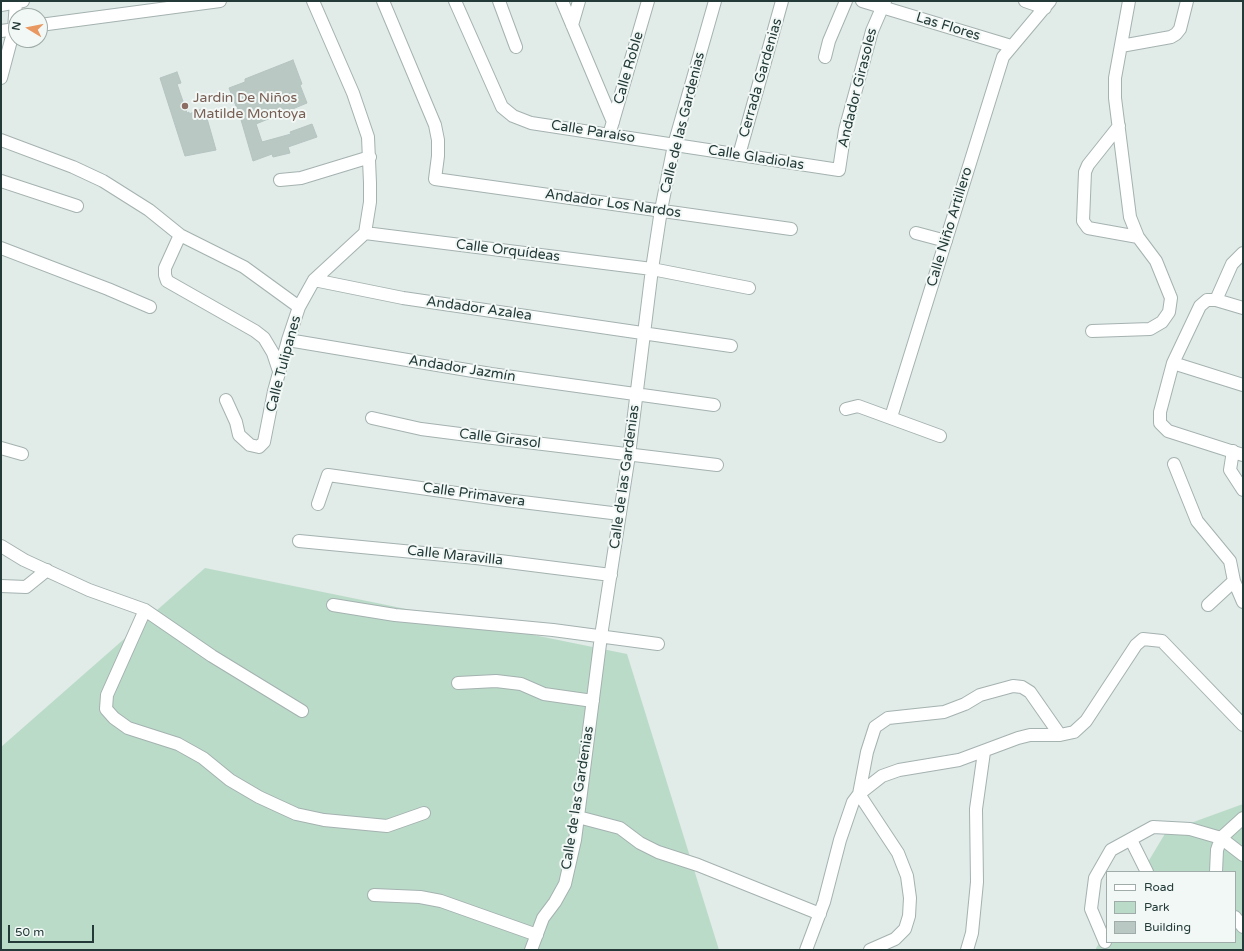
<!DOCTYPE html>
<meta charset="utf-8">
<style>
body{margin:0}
#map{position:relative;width:1244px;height:951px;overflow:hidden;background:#e1ebe8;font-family:"Varela Round",sans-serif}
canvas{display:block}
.frame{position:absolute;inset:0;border:2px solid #233a38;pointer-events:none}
.legend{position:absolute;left:1106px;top:871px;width:130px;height:72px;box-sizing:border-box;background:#f2f8f5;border:1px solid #9faca9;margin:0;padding:5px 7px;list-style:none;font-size:12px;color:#233a38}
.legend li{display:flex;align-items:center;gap:8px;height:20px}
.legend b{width:20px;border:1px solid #9faca9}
.north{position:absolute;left:8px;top:8px;width:40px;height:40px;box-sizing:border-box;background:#f2f8f5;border:1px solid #9faca9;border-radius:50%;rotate:280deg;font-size:11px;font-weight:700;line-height:16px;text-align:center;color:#233a38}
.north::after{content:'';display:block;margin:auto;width:14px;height:18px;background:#e99861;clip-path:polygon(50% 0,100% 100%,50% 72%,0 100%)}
.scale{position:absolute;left:8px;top:925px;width:86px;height:18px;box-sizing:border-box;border:2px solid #233a38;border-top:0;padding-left:5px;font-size:12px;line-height:14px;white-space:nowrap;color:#233a38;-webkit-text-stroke:3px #f2f8f5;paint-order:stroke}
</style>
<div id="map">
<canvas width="1244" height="951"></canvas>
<div class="frame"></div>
<ul class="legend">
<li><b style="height:5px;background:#fff"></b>Road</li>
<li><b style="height:11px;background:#bbdbc9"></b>Park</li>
<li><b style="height:11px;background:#bac8c4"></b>Building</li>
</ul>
<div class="north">N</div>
<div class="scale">50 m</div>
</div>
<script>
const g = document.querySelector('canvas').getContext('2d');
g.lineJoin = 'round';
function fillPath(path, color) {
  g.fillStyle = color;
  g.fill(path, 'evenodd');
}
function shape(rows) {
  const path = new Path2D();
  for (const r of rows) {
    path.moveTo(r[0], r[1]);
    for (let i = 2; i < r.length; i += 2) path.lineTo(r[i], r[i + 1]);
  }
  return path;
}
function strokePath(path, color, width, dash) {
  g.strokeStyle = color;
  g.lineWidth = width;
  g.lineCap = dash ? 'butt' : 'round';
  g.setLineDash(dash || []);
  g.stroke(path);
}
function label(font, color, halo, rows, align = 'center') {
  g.font = font + ' "Varela Round",sans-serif';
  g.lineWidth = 4;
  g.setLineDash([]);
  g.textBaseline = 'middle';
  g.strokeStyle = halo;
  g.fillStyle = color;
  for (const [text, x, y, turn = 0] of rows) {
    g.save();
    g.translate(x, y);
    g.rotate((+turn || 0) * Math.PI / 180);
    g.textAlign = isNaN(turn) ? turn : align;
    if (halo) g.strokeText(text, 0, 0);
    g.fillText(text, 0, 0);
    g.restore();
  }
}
const green = shape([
 [205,568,627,654,719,950,1,950,1,747],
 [1243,804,1243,950,1095,950,1107,930,1107,942,1235,942,1235,872,1142,872,1166,832]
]);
const building = shape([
 [293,60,302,84,300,85,307,103,256,124,262,142,291,134,290,132,312,124,317,137,288,147,290,153,273,157,272,154,253,161,237,106,236,106,229,88,245,82,245,79,293,60],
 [177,72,181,83,177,84,187,113,189,112,189,114,204,108,216,150,185,156,160,78,177,72]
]);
const minor = shape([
 [383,1,435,125,438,140,438,156,435,179,791,229],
 [455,1,502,107,513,116,531,123,839,170,845,130,872,31,885,1],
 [499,1,516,47],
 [562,1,613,122],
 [862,1,1011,46],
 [1025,1,1045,8],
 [1,5,23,1],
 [40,25,220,1],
 [572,25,579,1],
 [1,31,16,29],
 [1121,46,1171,37,1176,34,1180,29,1187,1],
 [825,57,829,41,846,1],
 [1,78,14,29,16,2],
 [1119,126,1088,165,1085,172,1083,221,1088,228,1138,237],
 [609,135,648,1],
 [1,140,73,167,103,181,149,210,180,235,244,267,299,307],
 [739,155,782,1],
 [280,180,301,178,370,157],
 [1,181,77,206],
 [365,233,652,269,749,288],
 [916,233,946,241],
 [180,235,165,268,165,275,167,281,255,331,264,338,273,353,279,371],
 [1,248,108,289,150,307],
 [1243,253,1232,264,1216,300,1207,300,1200,306,1173,363,1160,412,1160,423,1168,431,1243,455],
 [314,280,403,298,731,346],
 [1216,300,1243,308],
 [1092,331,1150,329,1162,322,1169,312,1171,298,1156,261,1138,237,1130,217,1115,98,1115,78,1129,1],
 [288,340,491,374,714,405],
 [1173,363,1243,385],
 [226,400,236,422,239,435,250,445,259,447,264,442,274,391,288,340,299,307,314,280,365,233,370,202,370,183,368,137,353,93,313,1],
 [846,409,858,406,940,436],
 [891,417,1003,57,1050,1],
 [372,418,421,429,460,434,717,465],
 [1,448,22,454],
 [1233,451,1230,470,1243,490],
 [1174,464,1197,521,1230,561,1234,581,1243,602],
 [318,504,328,475,506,500,620,514],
 [299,541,476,558,611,575],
 [1,546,24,560,89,590,145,610,212,656,302,711],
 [1,586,26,587,47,570],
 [333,605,395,615,553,630,658,644],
 [1208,605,1234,581],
 [145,610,107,695,106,709,114,718,128,728,178,744,203,758,230,780,259,797,296,814,324,820,387,826,424,813],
 [458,683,496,681,521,684,544,694,593,701],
 [578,817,620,828,640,843,658,852,698,865,820,914],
 [1131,840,1147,872],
 [1216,872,1217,850,1221,838,1243,818],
 [374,895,420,897,441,901,537,935],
 [1235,917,1243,927],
 [1105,942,1091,909,1095,878,1111,850,1153,827,1190,829,1221,838,1243,855],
 [531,950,543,918,555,902,565,884,575,840,601,636,629,455,652,269,661,210,674,145,715,1],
 [806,950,824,902,840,840,853,802,859,794,882,776,899,770,959,760,1018,738,1030,735,1060,735,1074,732,1086,721,1136,645,1143,639,1162,641,1243,725],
 [870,950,895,939,905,929,909,916,910,898,907,876,898,853,859,794,867,752,875,727,888,718,944,712,965,704,980,695,1013,686,1022,687,1030,692,1060,735],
 [967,950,972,933,977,882,976,809,984,752]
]);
const markers = [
 [185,106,4,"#8d6e63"]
];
const streetNames = [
 ["Las Flores",948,27,17],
 ["Calle Roble",629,68,-74],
 ["Cerrada Gardenias",761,78,-74],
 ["Andador Girasoles",858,88,-76],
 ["Calle de las Gardenias",683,123,-76],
 ["Calle Paraíso",593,132,9],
 ["Calle Gladiolas",756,158,9],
 ["Andador Los Nardos",613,204,8],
 ["Calle Niño Artillero",950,227,-73],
 ["Calle Orquídeas",508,251,7],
 ["Andador Azalea",479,309,8],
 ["Calle Tulipanes",284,364,-75],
 ["Andador Jazmín",462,369,9],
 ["Calle Girasol",500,439,7],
 ["Calle de las Gardenias",625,477,-82],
 ["Calle Primavera",474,495,8],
 ["Calle Maravilla",455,556,6],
 ["Calle de las Gardenias",578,798,-81]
];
const educationNames = [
 ["Jardin De Niños",193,98],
 ["Matilde Montoya",193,114]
];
fillPath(green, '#bbdbc9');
fillPath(building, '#bac8c4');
strokePath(building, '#b4c4c0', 1);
strokePath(minor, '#a4b2b0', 14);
strokePath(minor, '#fff', 12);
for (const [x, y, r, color] of markers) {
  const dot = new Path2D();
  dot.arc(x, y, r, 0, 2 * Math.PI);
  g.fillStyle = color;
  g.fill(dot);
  strokePath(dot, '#f2f8f5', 1.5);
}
label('14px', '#233a38', '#f2f8f5', streetNames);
label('14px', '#785e54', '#f2f8f5', educationNames, 'left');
</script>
